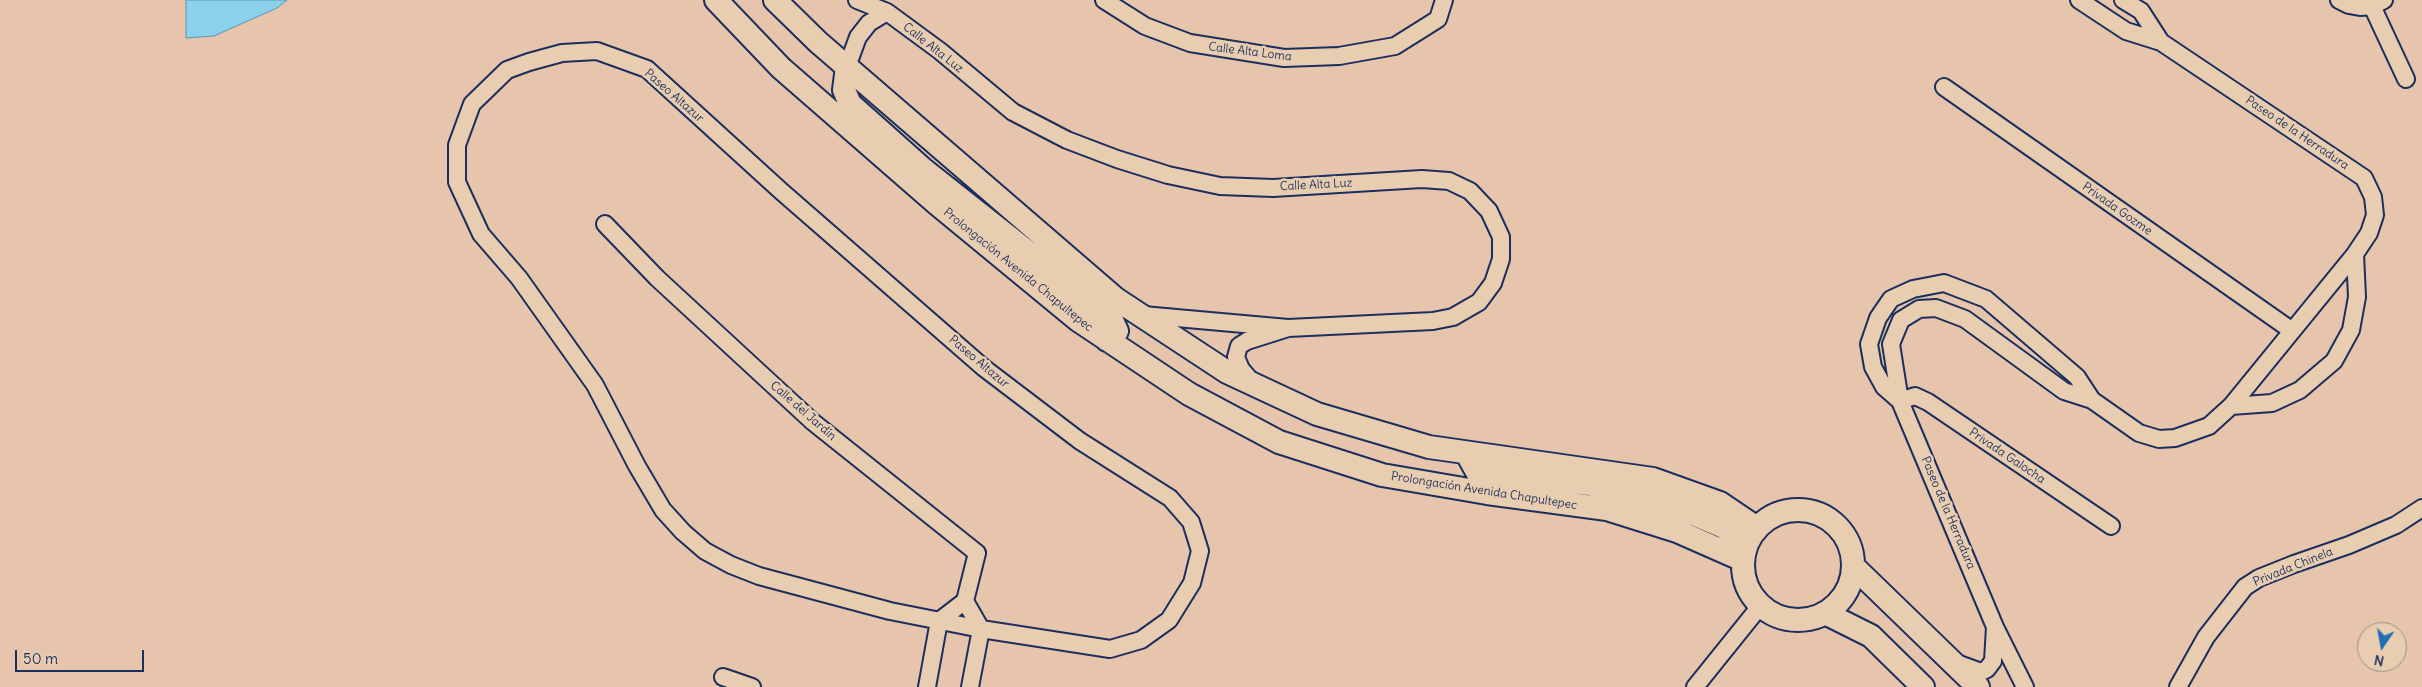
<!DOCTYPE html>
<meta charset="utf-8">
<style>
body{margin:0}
#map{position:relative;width:2422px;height:687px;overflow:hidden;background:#e7c5ac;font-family:Delius,sans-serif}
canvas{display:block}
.north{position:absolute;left:2357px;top:622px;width:50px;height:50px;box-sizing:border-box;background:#e9cdb0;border:1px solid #978e8f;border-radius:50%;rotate:192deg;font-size:14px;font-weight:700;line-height:20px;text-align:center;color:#1b2f5e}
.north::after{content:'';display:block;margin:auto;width:18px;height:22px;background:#1f6fb2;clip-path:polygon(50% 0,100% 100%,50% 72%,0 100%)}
.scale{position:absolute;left:15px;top:650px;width:129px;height:22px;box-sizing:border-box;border:2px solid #1b2f5e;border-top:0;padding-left:6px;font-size:15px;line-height:18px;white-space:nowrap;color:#1b2f5e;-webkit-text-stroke:4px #e9cdb0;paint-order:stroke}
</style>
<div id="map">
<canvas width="2422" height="687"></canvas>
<div class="north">N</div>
<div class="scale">50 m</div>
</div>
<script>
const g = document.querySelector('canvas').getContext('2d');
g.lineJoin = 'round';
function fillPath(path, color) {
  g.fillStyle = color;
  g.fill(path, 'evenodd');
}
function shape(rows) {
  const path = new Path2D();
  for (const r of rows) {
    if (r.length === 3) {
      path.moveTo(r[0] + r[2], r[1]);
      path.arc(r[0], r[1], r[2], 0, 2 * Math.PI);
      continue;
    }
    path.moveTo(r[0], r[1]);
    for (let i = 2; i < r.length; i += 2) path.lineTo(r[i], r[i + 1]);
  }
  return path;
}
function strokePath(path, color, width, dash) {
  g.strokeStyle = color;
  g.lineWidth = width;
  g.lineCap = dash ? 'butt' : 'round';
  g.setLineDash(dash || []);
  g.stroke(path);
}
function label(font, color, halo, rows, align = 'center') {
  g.font = font + ' Delius,sans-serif';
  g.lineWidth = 5;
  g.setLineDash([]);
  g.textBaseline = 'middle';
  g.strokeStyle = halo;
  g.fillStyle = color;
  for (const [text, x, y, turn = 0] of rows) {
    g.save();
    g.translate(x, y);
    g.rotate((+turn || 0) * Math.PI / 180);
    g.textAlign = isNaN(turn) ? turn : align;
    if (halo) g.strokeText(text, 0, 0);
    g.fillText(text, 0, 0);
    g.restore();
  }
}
const water = shape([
 [186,0,287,0,277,8,214,36,186,38,186,0]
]);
const street = shape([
 [1104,0,1145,26,1190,43,1284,58,1339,56,1395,46,1438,19,1444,0],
 [2123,0,2141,11,2161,42],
 [2339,0,2349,5,2360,7,2372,6,2384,0],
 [2372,6,2406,79],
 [887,12,940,51,1013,112,1067,140,1117,159,1168,175,1220,186,1273,188,1422,179,1449,181,1470,191,1489,211,1501,237,1501,259,1493,283,1479,302,1453,317,1433,321,1288,328],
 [597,51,647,69,781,191,984,368,1080,441,1170,498,1191,522,1200,551,1192,583,1169,620,1141,640,1110,649,981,629,890,611,759,576,731,565,705,551,683,532,663,510,637,466,595,385,519,278,481,234,457,182,457,145,472,104,507,70,529,62,562,53,597,51],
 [847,67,858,37,869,23,887,12,857,0],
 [1944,87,2291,330],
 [605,224,657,278,813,422,977,553,965,601],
 [1143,315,1288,328,1247,341,1239,346,1236,357,1241,369,1252,382],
 [1900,401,1884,387,1873,367,1869,344,1878,318,1891,299,1913,289,1944,283,1986,299,2077,377,2092,400],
 [1900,401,1915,396,1928,402,2111,526],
 [2231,406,2272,403,2300,390,2334,361,2351,330,2357,297,2355,254],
 [1995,627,1900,401,1891,344,1901,320,1919,309,1936,308,1965,319,2064,391,2092,400,2139,433,2159,439,2175,438,2209,426,2231,406,2355,254,2369,233,2375,215,2373,197,2364,178,2161,42,2126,31,2079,0],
 [1959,664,1981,672,1987,669,1993,661,1995,627,2025,687],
 [723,677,752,687],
 [927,687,939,621,965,601,981,629,970,687],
 [1695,687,1761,605],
 [2178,687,2206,637,2245,587,2259,578,2294,564,2349,545,2396,525,2422,508]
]);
const secondary = shape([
 [716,0,781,68,936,203,1078,320,1189,394,1279,442,1382,475,1487,493,1607,509,1677,531,1743,560],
 [775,0,818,42,1116,299,1227,372,1317,414,1429,447,1653,479,1720,503,1757,528],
 [847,67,844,90,850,104,924,170,1111,318,1117,331,1107,340],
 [1467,454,1477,472,1590,484,1633,495,1696,515,1722,526,1747,543],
 [1798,565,55],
 [1853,566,1978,687],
 [1825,613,1871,636,1923,687]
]);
const streetNames = [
 ["Calle Alta Luz",933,48,38],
 ["Calle Alta Loma",1250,52,7],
 ["Paseo Altazur",674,96,41],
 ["Paseo de la Herradura",2297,133,34],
 ["Calle Alta Luz",1316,185,-3],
 ["Privada Gozme",2117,209,35],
 ["Prolongación Avenida Chapultepec",1018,270,39],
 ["Paseo Altazur",979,362,40],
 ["Calle del Jardín",803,411,41],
 ["Privada Galocha",2007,456,34],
 ["Prolongación Avenida Chapultepec",1484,491,9],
 ["Paseo de la Herradura",1948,513,67],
 ["Privada Chinela",2293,567,-22]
];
fillPath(water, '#8ad2eb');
strokePath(water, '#5e91b3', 1);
strokePath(street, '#1b2f5e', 20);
strokePath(secondary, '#1b2f5e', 26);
strokePath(street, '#e9cdb0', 16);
strokePath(secondary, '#e9cdb0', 22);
label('12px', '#1b2f5e', '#e9cdb0', streetNames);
</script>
